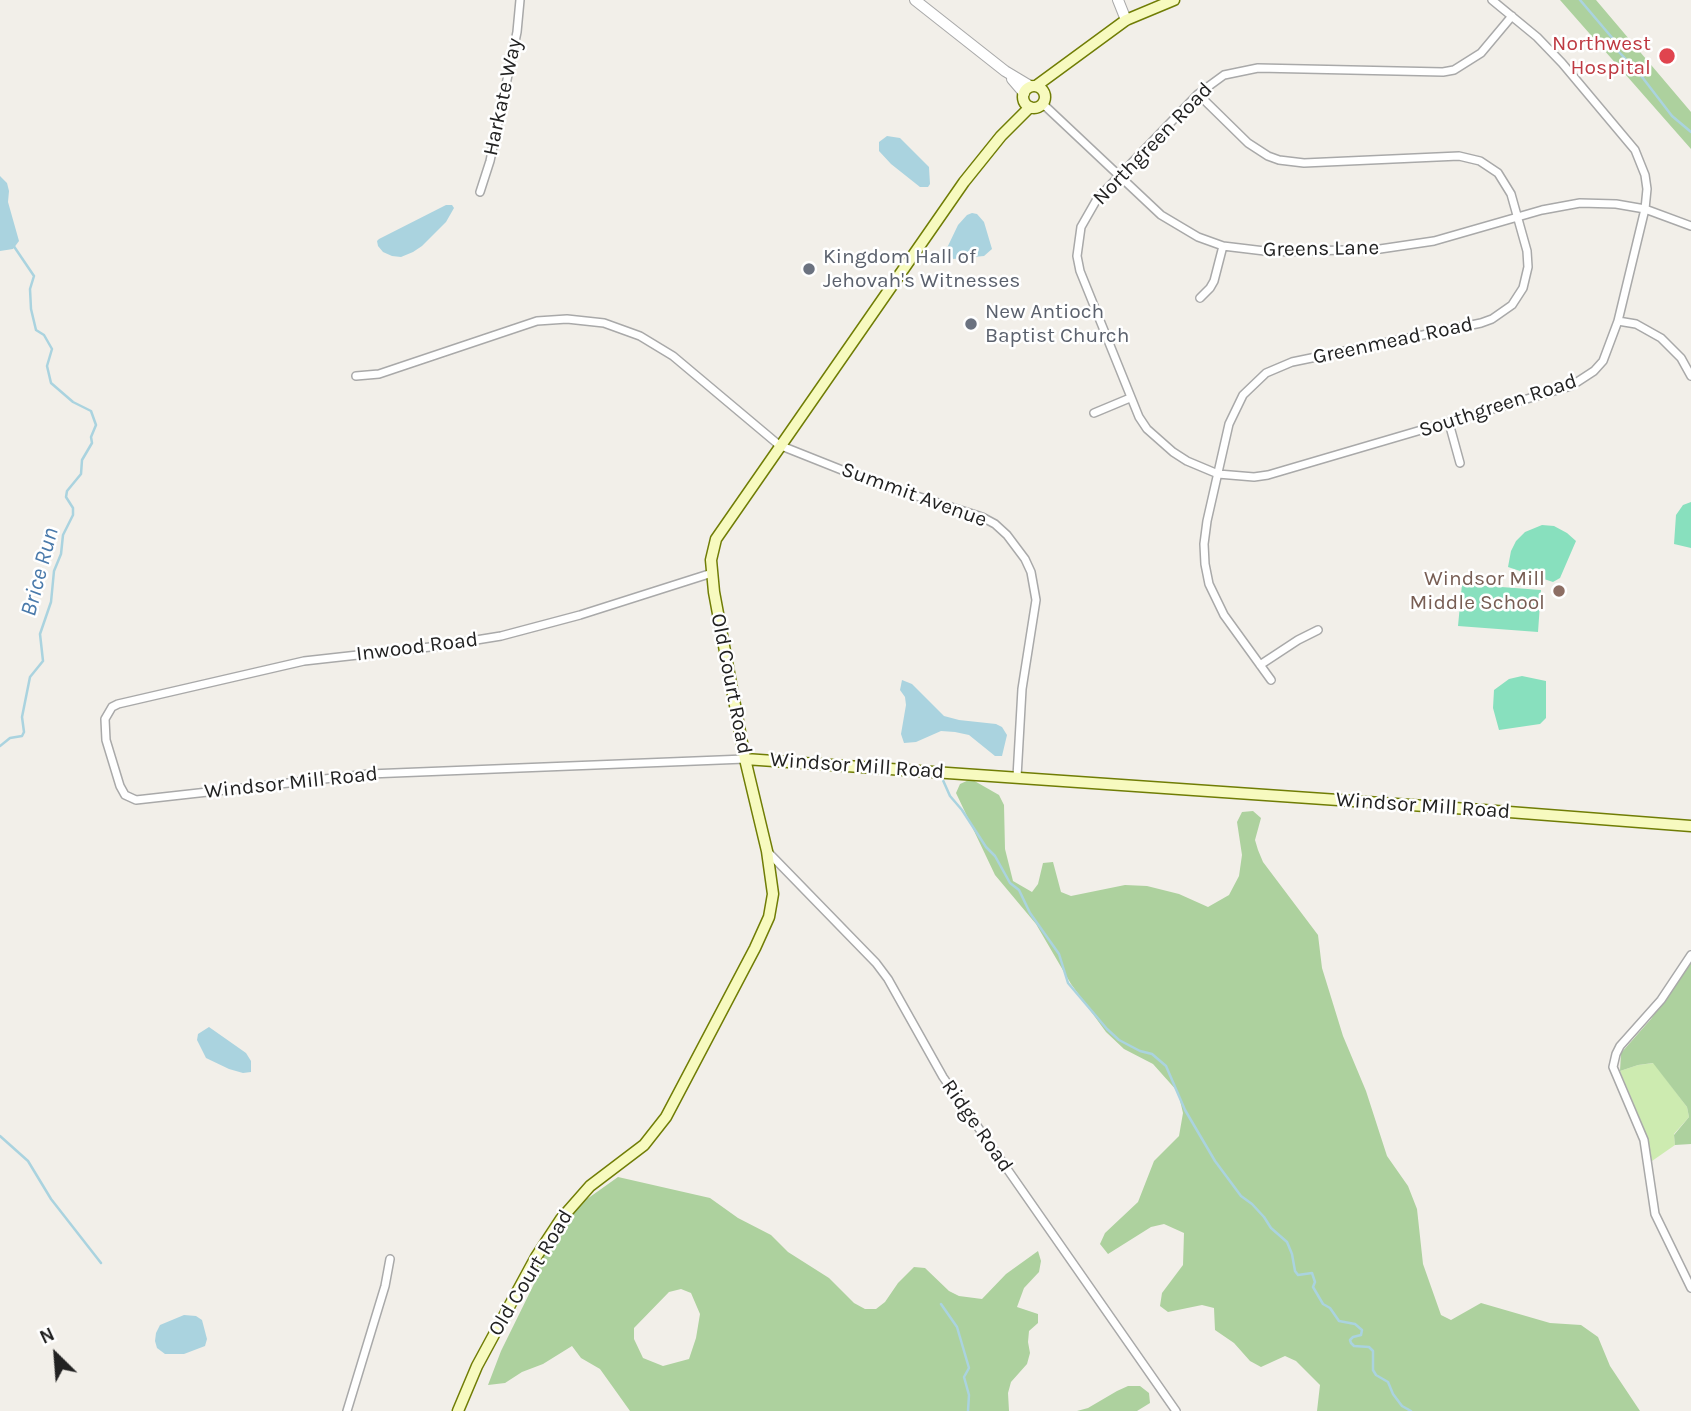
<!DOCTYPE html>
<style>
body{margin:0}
#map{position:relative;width:1691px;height:1411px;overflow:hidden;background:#f2efe9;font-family:Karla,sans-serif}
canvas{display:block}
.north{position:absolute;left:21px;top:1320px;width:70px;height:70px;-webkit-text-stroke:5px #fff;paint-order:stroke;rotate:335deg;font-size:19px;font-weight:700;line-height:28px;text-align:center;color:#222}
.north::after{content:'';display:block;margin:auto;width:24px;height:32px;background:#222;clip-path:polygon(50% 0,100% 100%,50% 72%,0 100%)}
</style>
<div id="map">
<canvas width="1691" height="1411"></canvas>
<div class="north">N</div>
</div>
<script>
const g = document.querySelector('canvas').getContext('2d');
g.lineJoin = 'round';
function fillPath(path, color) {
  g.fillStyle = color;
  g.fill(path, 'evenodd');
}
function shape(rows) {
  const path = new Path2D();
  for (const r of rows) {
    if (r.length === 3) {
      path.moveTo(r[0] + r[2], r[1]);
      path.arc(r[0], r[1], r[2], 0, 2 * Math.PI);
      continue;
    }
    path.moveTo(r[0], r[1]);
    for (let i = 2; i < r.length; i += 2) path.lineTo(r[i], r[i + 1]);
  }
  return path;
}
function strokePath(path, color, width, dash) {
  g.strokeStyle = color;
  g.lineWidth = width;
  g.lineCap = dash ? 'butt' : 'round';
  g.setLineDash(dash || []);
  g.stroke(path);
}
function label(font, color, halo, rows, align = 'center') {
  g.font = font + ' Karla,sans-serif';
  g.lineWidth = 5;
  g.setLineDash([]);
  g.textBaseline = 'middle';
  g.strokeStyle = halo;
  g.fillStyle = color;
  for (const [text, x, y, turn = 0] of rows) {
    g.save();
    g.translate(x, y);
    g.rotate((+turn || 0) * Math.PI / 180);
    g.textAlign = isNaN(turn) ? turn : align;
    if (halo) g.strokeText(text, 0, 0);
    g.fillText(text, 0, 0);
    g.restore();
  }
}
const grass = shape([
 [1654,1063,1687,1107,1689,1117,1674,1134,1675,1145,1652,1161,1644,1129,1620,1071,1638,1065]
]);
const forest = shape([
 [1560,0,1596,0,1691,112,1691,149],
 [971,779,999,795,1004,805,1005,849,1013,881,1032,892,1038,884,1043,863,1053,862,1061,892,1071,896,1125,885,1147,886,1179,894,1208,907,1229,895,1239,876,1242,855,1237,822,1242,812,1253,811,1261,818,1255,840,1258,850,1263,862,1318,935,1322,968,1343,1036,1366,1091,1387,1156,1408,1186,1417,1209,1423,1264,1441,1315,1451,1320,1481,1303,1550,1323,1581,1325,1598,1337,1610,1366,1640,1411,1317,1411,1320,1385,1296,1361,1285,1356,1261,1367,1250,1361,1234,1343,1215,1330,1214,1308,1202,1305,1168,1312,1160,1306,1162,1293,1183,1265,1184,1233,1164,1224,1151,1227,1108,1254,1100,1244,1105,1233,1138,1202,1154,1161,1179,1136,1183,1113,1178,1092,1153,1064,1124,1049,1106,1032,1071,984,1036,924,995,875,956,793,960,784],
 [1691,960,1691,1144,1675,1145,1674,1135,1689,1117,1687,1107,1653,1063,1638,1065,1620,1071,1621,1053,1651,1019],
 [618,1177,710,1198,738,1218,771,1235,788,1252,829,1278,854,1303,865,1309,876,1309,885,1302,898,1283,914,1267,925,1268,949,1291,959,1296,982,1299,1006,1274,1038,1251,1041,1261,1039,1272,1024,1288,1017,1307,1038,1314,1038,1323,1029,1331,1028,1342,1030,1353,1027,1364,1011,1382,1008,1393,1009,1411,630,1411,600,1369,581,1358,572,1346,543,1364,522,1372,505,1383,488,1385,501,1351,534,1284,543,1249,580,1204],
 [681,1289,691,1293,700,1314,696,1338,689,1359,663,1366,643,1358,634,1339,634,1328,669,1292],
 [1128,1386,1140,1386,1149,1393,1150,1403,1137,1411,1077,1411,1088,1408,1117,1391]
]);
const pitch = shape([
 [1691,502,1691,548,1674,544,1676,515,1683,505],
 [1542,525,1554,526,1567,533,1576,541,1560,578,1553,582,1508,567,1511,551,1516,541,1525,532],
 [1462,584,1541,590,1538,632,1458,626],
 [1522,676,1546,681,1546,718,1540,724,1499,730,1493,708,1494,690,1509,679]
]);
const water = shape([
 [887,136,900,138,929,167,930,184,928,187,920,187,891,164,879,151,879,142],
 [0,176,7,183,9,191,8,202,19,241,13,249,0,251],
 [446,205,452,205,454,208,446,222,422,246,413,252,401,257,392,256,383,252,378,246,377,241,379,239],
 [972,213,977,214,984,222,992,249,984,256,953,259,947,248,958,225,967,215],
 [902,680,912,684,944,716,959,720,996,724,1002,727,1007,735,1002,756,995,756,969,735,955,732,941,731,916,742,904,743,901,734,906,705,905,697,900,690],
 [209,1027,246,1053,251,1061,251,1072,243,1073,229,1069,206,1058,197,1040,198,1034],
 [184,1315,196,1316,202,1320,207,1339,205,1346,184,1354,165,1354,157,1348,155,1341,156,1333,160,1325]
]);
const stream = shape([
 [1580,0,1614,40,1619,52,1639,73,1672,116,1691,132],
 [0,746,10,738,22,736,24,732,22,717,30,677,43,661,40,634,51,602,54,571,61,554,63,535,73,515,73,508,66,497,67,491,81,474,82,460,92,443,91,437,96,425,91,411,73,402,51,383,47,366,52,349,44,335,36,330,31,309,30,289,34,276,13,245],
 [942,778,950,796,962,810,986,847,995,856,1010,883,1019,890,1030,913,1059,954,1068,983,1107,1029,1119,1040,1140,1051,1152,1054,1166,1066,1185,1110,1215,1161,1241,1196,1252,1204,1264,1217,1271,1228,1287,1242,1292,1254,1295,1271,1298,1275,1312,1273,1315,1282,1313,1287,1323,1304,1330,1308,1339,1321,1355,1324,1362,1330,1361,1335,1353,1337,1350,1340,1351,1343,1354,1346,1369,1347,1373,1351,1373,1370,1376,1375,1388,1382,1393,1394,1402,1406,1411,1411],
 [0,1136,28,1161,51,1199,101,1263],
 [941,1304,957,1327,969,1368,964,1377,969,1395,968,1411]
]);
const minor = shape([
 [1492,0,1537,37,1562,63,1635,150,1645,175,1647,189,1645,209,1618,321,1603,361,1594,371,1571,386,1268,475,1254,477,1218,474,1187,461,1173,452,1147,429,1139,417,1080,271,1077,256,1081,227,1097,199,1198,94,1224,75,1258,68,1443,72,1454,70,1481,53,1512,16],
 [1198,94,1248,143,1268,156,1279,160,1304,163,1459,156,1480,161,1498,173,1511,194,1527,251,1528,267,1523,288,1512,305,1492,319,1481,323,1292,362,1266,373,1243,395,1229,424,1207,521,1204,544,1205,564,1209,584,1224,615,1271,680],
 [1043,104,1161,215,1198,237,1223,246,1273,252,1380,249,1434,241,1542,210,1580,203,1616,204,1645,209,1691,226],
 [480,192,490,161,517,32,520,0],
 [1200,298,1210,288,1214,281,1223,246],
 [1618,321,1636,324,1661,338,1681,358,1691,376],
 [356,376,379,374,537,321,567,319,604,323,640,336,673,356,779,445,867,480,982,517,995,524,1007,535,1025,559,1031,572,1036,600,1022,689,1017,777],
 [1094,413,1130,398],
 [1449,423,1460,463],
 [712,573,580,615,501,636,439,646,304,661,118,704,112,707,105,719,106,740,120,786,125,795,136,800,369,774,745,759],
 [1260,665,1298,640,1318,630],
 [767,851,876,963,888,979,943,1077,1176,1411],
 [1691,955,1661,1000,1620,1046,1616,1054,1613,1067,1644,1140,1655,1214,1691,1288],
 [347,1411,385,1286,390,1259]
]);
const tertiary = shape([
 [915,0,1005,71,1030,86],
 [1118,0,1126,20],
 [1012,79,1024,93]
]);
const secondary = shape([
 [1036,86,1126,20,1174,0],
 [1034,97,11],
 [745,759,1483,810,1691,826],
 [458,1411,477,1366,536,1257,561,1219,590,1186,644,1145,666,1117,755,948,769,917,773,894,767,851,745,759,714,592,711,560,716,539,964,182,1001,136,1030,107]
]);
const markers = [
 [1667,56,9,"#e0444e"],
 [809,269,7,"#6b7280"],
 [971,324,7,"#6b7280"],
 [1559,591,7,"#8d6e63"]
];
const healthNames = [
 ["Northwest",1651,44],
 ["Hospital",1651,68]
];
const streetNames = [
 ["Harkate Way",503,97,-78],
 ["Northgreen Road",1153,144,-46],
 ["Greens Lane",1321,249,-1],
 ["Greenmead Road",1393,341,-12],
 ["Southgreen Road",1498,406,-18],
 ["Summit Avenue",914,495,20],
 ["Inwood Road",417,647,-7],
 ["Old Court Road",731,684,79],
 ["Windsor Mill Road",857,766,4],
 ["Windsor Mill Road",291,783,-6],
 ["Windsor Mill Road",1423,806,4],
 ["Ridge Road",977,1126,55],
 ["Old Court Road",531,1273,-59]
];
const worshipNames = [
 ["Kingdom Hall of",823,257],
 ["Jehovah's Witnesses",823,281],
 ["New Antioch",985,312],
 ["Baptist Church",985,336]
];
const educationNames = [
 ["Windsor Mill",1545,579],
 ["Middle School",1545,603]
];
const waterNames = [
 ["Brice Run",40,572,-75]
];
fillPath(grass, '#cdebb0');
fillPath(forest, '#add19e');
fillPath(pitch, '#88e0be');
fillPath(water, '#aad3df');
strokePath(stream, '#aad3df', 2.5);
strokePath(minor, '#a9a9a9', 10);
strokePath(tertiary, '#a9a9a9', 12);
strokePath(secondary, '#707d05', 13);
strokePath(minor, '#fff', 7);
strokePath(tertiary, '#fff', 10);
strokePath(secondary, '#f7fabf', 10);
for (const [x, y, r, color] of markers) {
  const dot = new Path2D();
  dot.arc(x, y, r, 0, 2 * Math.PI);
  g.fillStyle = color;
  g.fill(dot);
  strokePath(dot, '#fff', 2.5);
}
label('21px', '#be3a42', '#fff', healthNames, 'right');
label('21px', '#222', '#fff', streetNames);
label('21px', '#5b616d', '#fff', worshipNames, 'left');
label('21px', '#785e54', '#fff', educationNames, 'right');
label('italic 23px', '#4a7aab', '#fff', waterNames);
</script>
